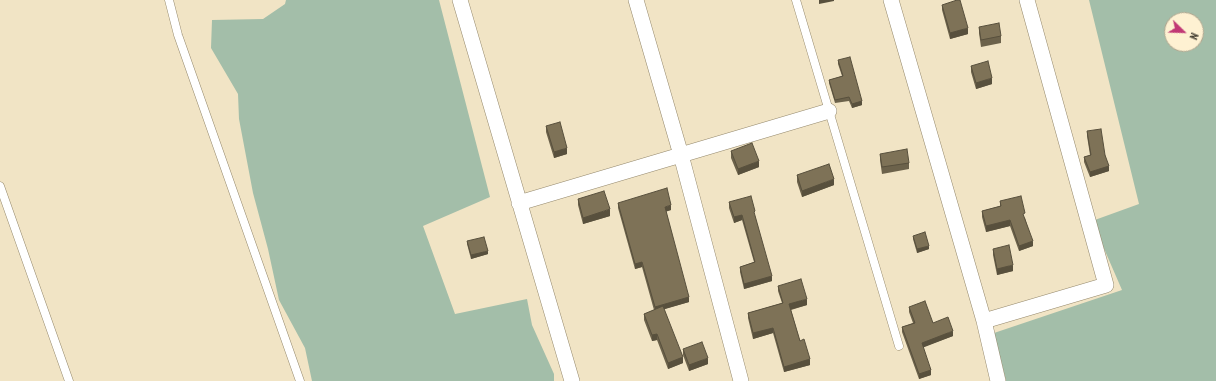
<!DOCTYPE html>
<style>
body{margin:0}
#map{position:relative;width:1216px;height:381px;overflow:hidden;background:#f1e4c5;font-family:"PT Sans Narrow",sans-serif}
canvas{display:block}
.north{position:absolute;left:1164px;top:12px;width:40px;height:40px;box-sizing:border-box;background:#fef1d2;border:1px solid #afa58e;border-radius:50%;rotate:113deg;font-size:11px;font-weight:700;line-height:16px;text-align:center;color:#393428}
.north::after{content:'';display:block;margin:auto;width:14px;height:18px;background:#c13875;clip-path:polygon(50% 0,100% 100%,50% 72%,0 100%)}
</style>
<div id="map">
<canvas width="1216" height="381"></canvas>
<div class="north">N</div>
</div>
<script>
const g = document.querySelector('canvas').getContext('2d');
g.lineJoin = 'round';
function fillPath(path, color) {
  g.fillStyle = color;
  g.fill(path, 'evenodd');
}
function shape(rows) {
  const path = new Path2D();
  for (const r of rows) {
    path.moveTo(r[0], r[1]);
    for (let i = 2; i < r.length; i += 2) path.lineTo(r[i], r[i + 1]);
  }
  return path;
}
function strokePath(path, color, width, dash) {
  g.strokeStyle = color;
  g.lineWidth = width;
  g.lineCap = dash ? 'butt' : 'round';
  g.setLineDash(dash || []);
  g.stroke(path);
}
const forest = shape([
 [286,0,439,0,490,197,423,226,455,314,527,299,532,325,554,374,554,381,312,381,305,348,279,300,268,249,253,193,239,119,238,94,211,48,212,20,263,19,285,4],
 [1089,0,1216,0,1216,381,1006,381,994,333,1122,290,1092,221,1139,204],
 [1172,20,1196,20,1196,44,1172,44]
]);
const service = shape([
 [169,0,178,35,300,381],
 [796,0,899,346],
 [0,186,69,381]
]);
const minor = shape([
 [460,0,572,381],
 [636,0,681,155,741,381],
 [891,0,984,321,998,381],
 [519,203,829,111],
 [984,321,1106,285,1027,0]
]);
const wall = shape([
 [942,5,968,34,950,39,942,10],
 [979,27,1001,36,1001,43,981,47,979,33],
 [838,60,862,105,852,108,849,101,835,103,829,83,829,80,842,76,838,64],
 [971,66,992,84,976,89,971,72],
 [546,126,567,154,554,158,546,132],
 [1087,131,1105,155,1109,171,1090,177,1084,162,1084,157,1090,155,1087,136],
 [731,151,759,167,738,175,731,158],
 [880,154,909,163,909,169,882,174,880,160],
 [797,175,834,185,802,197,797,182],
 [578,199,610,216,583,224,578,205],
 [1000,201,1025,218,1033,246,1019,251,1010,226,986,232,982,217,982,211,1000,206],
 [729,202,755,216,772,281,744,289,740,272,740,267,754,262,742,220,734,223,729,208],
 [618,203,671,210,666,211,689,302,664,309,683,363,668,369,657,340,652,341,644,320,644,314,654,310,642,267,635,269,618,208],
 [913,236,929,249,917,253,913,239],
 [467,241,488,254,471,259,467,244],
 [993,249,1013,271,997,275,993,255],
 [778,286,807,305,791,310,800,341,810,365,784,372,773,333,753,339,748,318,748,313,782,303,778,291],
 [909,307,953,336,923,347,931,375,919,379,902,332,902,327,913,323,909,312],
 [683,349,708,364,689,371,683,355]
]);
const shadedWall = shape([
 [819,0,834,0,834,1,819,4],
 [968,28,968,34,950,39,950,33],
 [992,78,992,84,976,89,976,83],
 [862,101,862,105,852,108,852,104],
 [567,148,567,154,554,158,554,152],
 [759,161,759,167,738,175,738,169],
 [1109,166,1109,171,1090,177,1090,172],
 [834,179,834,185,802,197,802,191],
 [671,205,671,210,665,212,665,207],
 [610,209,610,216,583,224,583,218],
 [742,215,742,220,734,223,734,217],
 [1010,220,1010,226,986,232,986,226],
 [1033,241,1033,246,1019,251,1019,246],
 [929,246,929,249,917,253,917,249],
 [488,251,488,254,471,259,471,255],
 [642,262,642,267,635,269,635,264],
 [1013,265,1013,271,997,275,997,269],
 [772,276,772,281,744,289,744,284],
 [689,297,689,302,655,312,655,307],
 [807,299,807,305,789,310,789,304],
 [773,328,773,333,753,339,753,333],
 [953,331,953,336,922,348,922,343],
 [657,334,657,340,652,341,652,335],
 [683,357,683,363,668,369,668,363],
 [708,358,708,364,689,371,689,365],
 [810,359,810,365,784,372,784,367],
 [931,370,931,375,919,379,919,374]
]);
const building = shape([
 [957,0,960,0,968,28,950,33,942,5,957,0],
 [999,23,1001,36,981,40,979,27,999,23],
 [850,57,862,101,852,104,849,97,835,100,829,80,843,76,838,60,850,57],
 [988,61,992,78,976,83,971,66,988,61],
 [560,122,567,148,554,152,546,126,560,122],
 [1101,129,1105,155,1109,166,1090,172,1084,157,1091,155,1087,131,1101,129],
 [752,143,759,161,738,169,731,151,752,143],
 [907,149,909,163,882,167,880,154,907,149],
 [829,164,834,179,802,191,797,175,829,164],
 [667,188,671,205,665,207,689,297,655,307,642,262,635,264,618,203,667,188],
 [604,191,610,209,583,218,578,199,604,191],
 [751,196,755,211,754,212,772,276,744,284,740,267,755,262,742,215,734,217,729,202,751,196],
 [1021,196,1025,213,1023,214,1033,241,1019,246,1010,220,986,226,982,211,1001,206,1000,201,1021,196],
 [925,232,929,246,917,249,913,236,925,232],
 [484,237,488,251,471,255,467,241,484,237],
 [1009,245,1013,265,997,269,993,249,1009,245],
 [801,279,807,299,789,304,800,341,804,339,810,359,784,367,773,328,753,333,748,313,783,303,778,286,801,279],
 [925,301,933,323,948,317,953,331,922,343,931,370,919,374,902,327,915,323,909,307,925,301],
 [663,306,683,357,668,363,657,334,652,335,644,314,663,306],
 [702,342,708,358,689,365,683,349,702,342]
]);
fillPath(forest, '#a3bea9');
strokePath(service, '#95896d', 9);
strokePath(minor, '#95896d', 16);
strokePath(service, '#fff', 8);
strokePath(minor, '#fff', 15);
fillPath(wall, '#6c624b');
fillPath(shadedWall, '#58503d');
fillPath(building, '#7e7257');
strokePath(building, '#58503d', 1);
</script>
